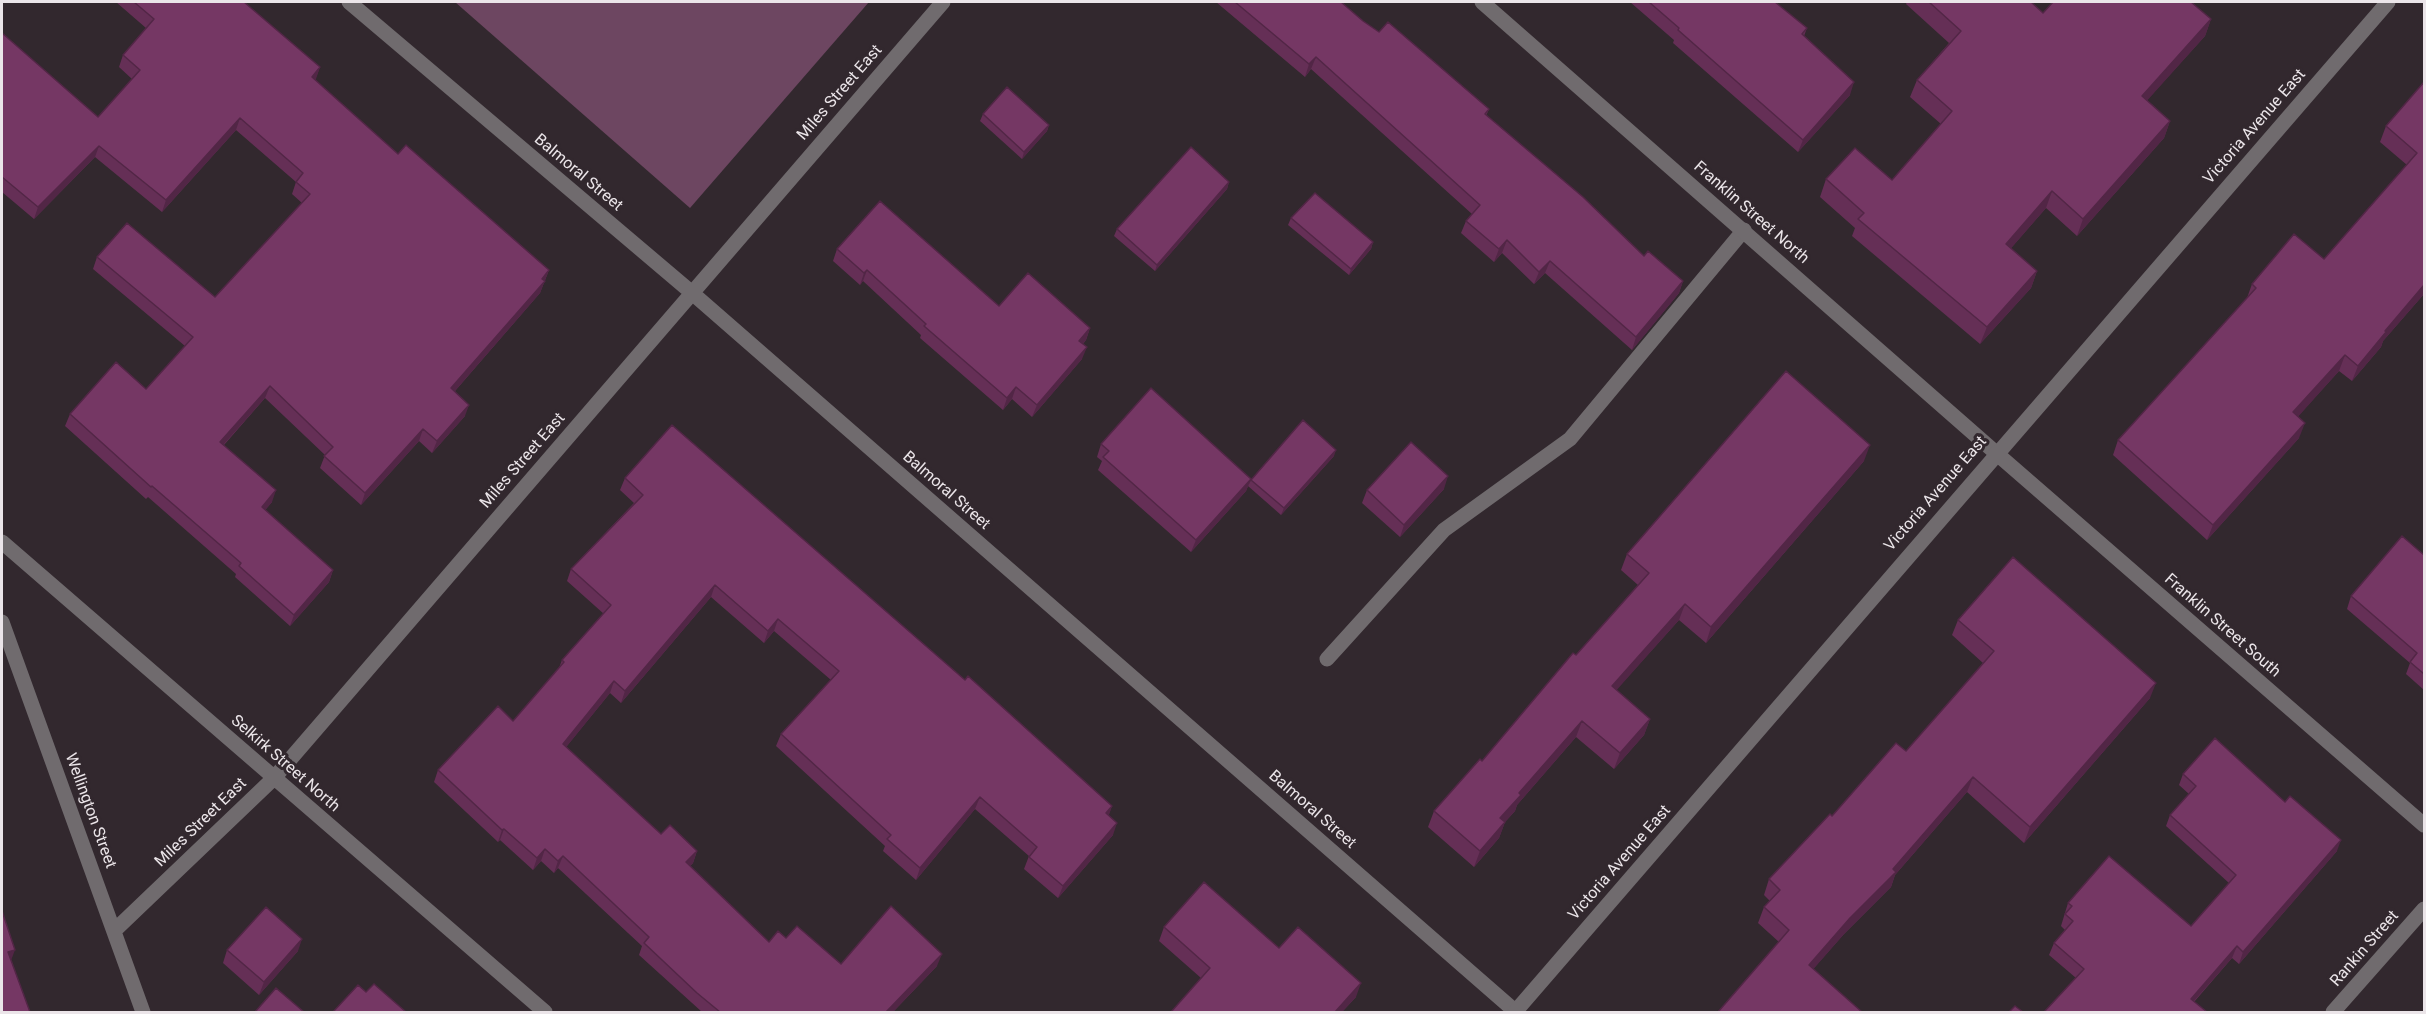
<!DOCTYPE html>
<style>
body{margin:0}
#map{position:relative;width:2426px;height:1014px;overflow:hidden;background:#32282e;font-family:Roboto,sans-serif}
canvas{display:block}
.frame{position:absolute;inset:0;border:3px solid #ebe5e9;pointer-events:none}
</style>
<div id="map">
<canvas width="2426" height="1014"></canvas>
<div class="frame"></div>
</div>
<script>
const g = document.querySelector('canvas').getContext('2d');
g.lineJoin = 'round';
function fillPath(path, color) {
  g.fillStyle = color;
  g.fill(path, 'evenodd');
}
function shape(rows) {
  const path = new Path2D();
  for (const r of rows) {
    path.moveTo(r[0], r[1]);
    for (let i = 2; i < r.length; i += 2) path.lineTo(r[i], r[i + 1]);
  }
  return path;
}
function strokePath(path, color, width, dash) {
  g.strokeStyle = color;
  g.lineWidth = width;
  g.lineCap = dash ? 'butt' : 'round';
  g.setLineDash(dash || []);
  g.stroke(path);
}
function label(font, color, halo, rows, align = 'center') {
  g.font = font + ' Roboto,sans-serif';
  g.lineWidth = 6;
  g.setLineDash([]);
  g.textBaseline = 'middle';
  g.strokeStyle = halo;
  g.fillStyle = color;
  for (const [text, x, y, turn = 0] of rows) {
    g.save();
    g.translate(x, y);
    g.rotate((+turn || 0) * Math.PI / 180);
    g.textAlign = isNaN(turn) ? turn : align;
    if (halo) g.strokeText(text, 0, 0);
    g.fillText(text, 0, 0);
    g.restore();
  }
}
const green = shape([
 [455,2,869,2,690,208]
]);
const service = shape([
 [1327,659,1444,530,1570,439,1744,230]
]);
const minor = shape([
 [349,2,691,292,1516,1012],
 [1482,2,1996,453],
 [2,542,545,1012],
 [2,622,143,1012],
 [115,930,274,778,943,2],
 [2333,1012,2424,909]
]);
const tertiary = shape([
 [1996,453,2424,825],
 [1515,1012,2388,2]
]);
const wall = shape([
 [116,2,244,2,320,67,315,80,398,154,549,270,540,293,455,391,465,416,432,453,419,441,361,505,320,468,325,455,265,398,224,445,272,502,265,510,333,570,329,582,290,626,235,577,236,574,148,497,146,499,65,426,70,414,146,389,185,346,93,269,97,257,215,297,302,203,292,194,296,182,236,130,162,212,95,157,34,219,2,192,2,33,98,117,132,79,119,67,123,55,146,28],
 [1216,2,1341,2,1363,21,1489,109,1486,116,1644,256,1683,281,1679,293,1632,350,1545,273,1534,284,1502,253,1494,262,1461,233,1466,221,1472,214,1311,69,1305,77],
 [1630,2,1775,2,1807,28,1804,36,1850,95,1798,152,1673,43,1674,40],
 [1907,2,2031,2,2043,13,2211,19,2205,36,2147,100,2170,121,2164,138,2077,236,2046,208,2011,248,2037,271,2031,288,1980,344,1852,236,1855,228,1820,197,1826,179,1892,180,1941,124,1910,97,1917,80,1949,43,1906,4],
 [2424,82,2424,294,2383,341,2381,347,2352,381,2339,371,2298,416,2299,438,2207,540,2113,455,2118,440,2247,298,2252,284,2324,259,2407,165,2380,142,2386,126],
 [983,114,1049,125,1047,131,1022,159,980,121],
 [1229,182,1227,189,1155,271,1114,236,1117,229],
 [1291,218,1373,242,1371,249,1349,275,1288,225],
 [837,249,999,306,1090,328,1086,340,1083,344,1082,359,1032,417,1012,399,1003,410,920,338,921,335,863,281,860,285,833,261],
 [1101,444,1251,479,1246,491,1191,552,1098,470,1102,461,1097,457],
 [1334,456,1281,515,1248,486,1251,480],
 [1864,461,1706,643,1679,620,1616,690,1650,719,1644,735,1614,769,1576,737,1517,805,1515,811,1505,822,1499,838,1474,867,1428,827,1434,811,1482,761,1638,585,1621,570,1627,554],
 [625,478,965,680,1112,806,1108,816,1113,835,1058,898,1024,869,1029,856,975,809,916,880,883,851,885,846,776,746,781,734,831,680,774,631,764,643,711,597,621,703,610,693,566,747,661,834,697,851,693,863,690,866,769,942,786,938,841,964,937,966,893,1012,702,1012,639,955,642,946,558,868,554,873,541,861,533,870,500,840,498,842,434,782,438,770,513,721,559,668,562,660,604,614,567,581,571,569,634,503,620,490],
 [1444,489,1400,537,1362,503,1367,490],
 [2424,555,2424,690,2406,674,2410,663,2347,609,2351,596],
 [1958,620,2150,698,2024,843,1967,792,1895,875,1891,887,1844,934,1813,969,1779,942,1758,923,1764,907,1770,901,1764,895,1769,879,1832,816,1906,751,1983,663,1952,635],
 [2183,774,2337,851,2239,964,2232,958,2194,1002,2076,978,2049,955,2054,943,2065,930,2061,926,2068,903,2191,926,2229,883,2166,826,2170,815,2189,794,2179,785],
 [1164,927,1279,948,1356,997,1342,1012,1171,1012,1201,978,1159,941],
 [227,950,298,951,259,995,223,963]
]);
const shadedWall = shape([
 [2211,19,2205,36,2136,113,2142,96],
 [1316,57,1311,69,1305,77,1309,64],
 [320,67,316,79,307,89,312,77],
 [1854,82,1850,95,1798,152,1803,140],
 [240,118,236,130,162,212,166,200],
 [2170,121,2164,138,2077,236,2083,219],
 [1049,125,1047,131,1022,159,1024,152],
 [99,146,95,157,34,219,38,207],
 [1229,182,1227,189,1155,271,1157,265],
 [2052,191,2046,208,2000,261,2006,244],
 [1507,240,1502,253,1494,262,1499,249],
 [1373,242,1371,249,1349,275,1351,269],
 [1550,261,1545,273,1534,284,1539,272],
 [549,270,540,293,447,400,451,388],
 [867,270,863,281,860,285,864,273],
 [2037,271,2031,288,1980,344,1987,327],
 [1683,281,1679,293,1632,350,1636,337],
 [2424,285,2424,294,2383,341,2381,347,2352,381,2358,366,2385,331],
 [1090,328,1086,340,1075,353,1079,341],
 [1087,347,1082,359,1032,417,1037,405],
 [2345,355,2339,371,2288,428,2293,412],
 [270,386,265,398,216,453,220,442],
 [1016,387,1012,399,1003,410,1007,398],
 [469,405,465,416,432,453,437,441],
 [2305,423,2299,438,2207,540,2213,525],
 [423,429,419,441,361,505,365,493],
 [1870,445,1864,461,1706,643,1711,627],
 [1336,450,1334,456,1281,515,1284,508],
 [1448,476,1444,489,1400,537,1404,525],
 [1251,479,1246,491,1191,552,1196,540],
 [276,490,272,502,258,519,262,507],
 [333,570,329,582,290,626,294,615],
 [715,585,711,597,621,703,625,691],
 [1685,604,1679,620,1606,702,1612,686],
 [778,619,774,631,764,643,768,631],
 [614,681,610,693,559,756,563,744],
 [2156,683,2150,698,2024,843,2030,827],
 [1650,719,1644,735,1614,769,1620,753],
 [1582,721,1576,737,1517,805,1515,811,1505,822,1499,838,1474,867,1480,851,1500,818,1519,793],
 [1973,777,1967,792,1895,875,1891,887,1844,934,1803,981,1809,965],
 [980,797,975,809,916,880,920,868],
 [1112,806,1108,818,1106,813],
 [1117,823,1113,835,1058,898,1063,886],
 [504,829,500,840,498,842,502,830],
 [2341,840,2337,851,2239,964,2243,952],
 [545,849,541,861,533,870,537,858],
 [697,851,693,863,682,874,686,862],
 [563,856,558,868,554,873,558,861],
 [302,939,298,951,259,995,264,982],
 [2237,946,2232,958,2186,1010,2191,999],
 [15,950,10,963,8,952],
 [942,954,937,966,893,1012,886,1012],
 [1361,983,1356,997,1342,1012,1335,1012]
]);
const building = shape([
 [134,2,244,2,320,67,312,77,398,154,406,145,549,270,542,279,545,281,451,388,469,405,437,441,423,429,365,493,324,456,333,447,270,386,220,442,276,490,262,507,333,570,294,615,239,566,241,563,152,486,151,487,70,414,116,362,146,389,193,337,97,257,127,223,215,297,310,194,296,182,303,173,240,118,166,200,99,146,38,207,2,177,2,33,98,117,140,70,123,55,154,19,134,2],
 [1235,2,1341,2,1363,21,1379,32,1388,22,1489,109,1485,114,1583,197,1644,256,1648,251,1683,281,1636,337,1550,261,1539,272,1507,240,1499,249,1466,221,1480,205,1316,57,1309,64,1235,2],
 [1649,2,1775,2,1807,28,1802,34,1854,82,1803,140,1678,30,1679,28,1649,2],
 [1929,2,2031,2,2043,13,2053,2,2191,2,2211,19,2142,96,2170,121,2083,219,2052,191,2006,244,2037,271,1987,327,1858,219,1864,213,1826,179,1855,148,1892,180,1952,111,1917,80,1961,31,1929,2],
 [2424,82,2424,285,2385,331,2386,332,2358,366,2345,355,2293,412,2305,423,2213,525,2118,440,2256,288,2252,284,2294,234,2324,259,2417,153,2386,126,2424,82],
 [1007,87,1049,125,1024,152,983,114,1007,87],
 [1191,147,1229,182,1157,265,1117,229,1191,147],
 [1315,193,1373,242,1351,269,1291,218,1315,193],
 [880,201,999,306,1028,273,1090,328,1079,341,1087,347,1037,405,1016,387,1007,398,924,326,926,324,867,270,864,273,837,249,880,201],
 [1786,371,1870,445,1711,627,1685,604,1612,686,1650,719,1620,753,1582,721,1519,793,1521,795,1500,818,1505,822,1480,851,1434,811,1480,759,1482,761,1573,653,1576,655,1649,573,1627,554,1786,371],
 [1151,388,1251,479,1196,540,1103,457,1109,451,1101,444,1151,388],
 [1303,420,1336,450,1284,508,1251,480,1303,420],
 [672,425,965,680,968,676,1112,806,1106,813,1117,823,1063,886,1029,857,1037,847,980,797,920,868,887,839,891,835,781,734,839,671,778,619,768,631,715,585,625,691,614,681,563,744,661,834,670,825,697,851,686,862,769,942,778,931,786,938,797,926,841,964,891,906,942,954,886,1012,720,1012,697,993,644,943,649,937,563,856,558,861,545,849,537,858,504,829,502,830,438,770,498,706,513,721,564,662,562,660,611,605,571,569,643,495,625,478,672,425],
 [1411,442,1448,476,1404,525,1367,490,1411,442],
 [2402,536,2424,555,2424,674,2410,662,2417,653,2351,596,2402,536],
 [2013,557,2156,683,2030,827,1973,777,1893,869,1896,872,1850,918,1809,965,1862,1012,1718,1012,1789,930,1764,907,1780,890,1769,879,1830,814,1832,816,1896,743,1906,751,1994,651,1958,620,2013,557],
 [2215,738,2285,802,2290,796,2341,840,2243,952,2237,946,2191,999,2207,1012,2044,1012,2084,969,2054,943,2073,921,2065,914,2072,906,2068,903,2109,856,2191,926,2236,875,2170,815,2196,786,2183,774,2215,738],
 [1204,882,1279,948,1298,927,1361,983,1335,1012,1171,1012,1210,968,1164,927,1204,882],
 [266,907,302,939,264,982,227,950,266,907],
 [2,911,15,950,8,952,30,1012,2,1012,2,911],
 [374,984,406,1012,333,1012,358,985,366,992,374,984],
 [276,988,304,1012,255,1012,276,988],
 [2015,1006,2023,1012,2009,1012,2015,1006]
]);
const streetNames = [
 ["Miles Street East",840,93,-49],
 ["Victoria Avenue East",2255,127,-49],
 ["Balmoral Street",578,173,40],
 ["Franklin Street North",1751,213,41],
 ["Miles Street East",523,461,-49],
 ["Balmoral Street",946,491,41],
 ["Victoria Avenue East",1936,494,-49],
 ["Franklin Street South",2222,626,41],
 ["Selkirk Street North",285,764,41],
 ["Balmoral Street",1312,810,41],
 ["Wellington Street",90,811,70],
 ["Miles Street East",201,823,-44],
 ["Victoria Avenue East",1620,863,-49],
 ["Rankin Street",2365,949,-49]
];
fillPath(green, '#6d4661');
strokePath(service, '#706b6e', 15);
strokePath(minor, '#706b6e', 15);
strokePath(tertiary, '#706b6e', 15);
fillPath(wall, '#652f56');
fillPath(shadedWall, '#522646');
fillPath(building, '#753764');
strokePath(building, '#522646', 1.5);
label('16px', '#ebe5e9', '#32282e', streetNames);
</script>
